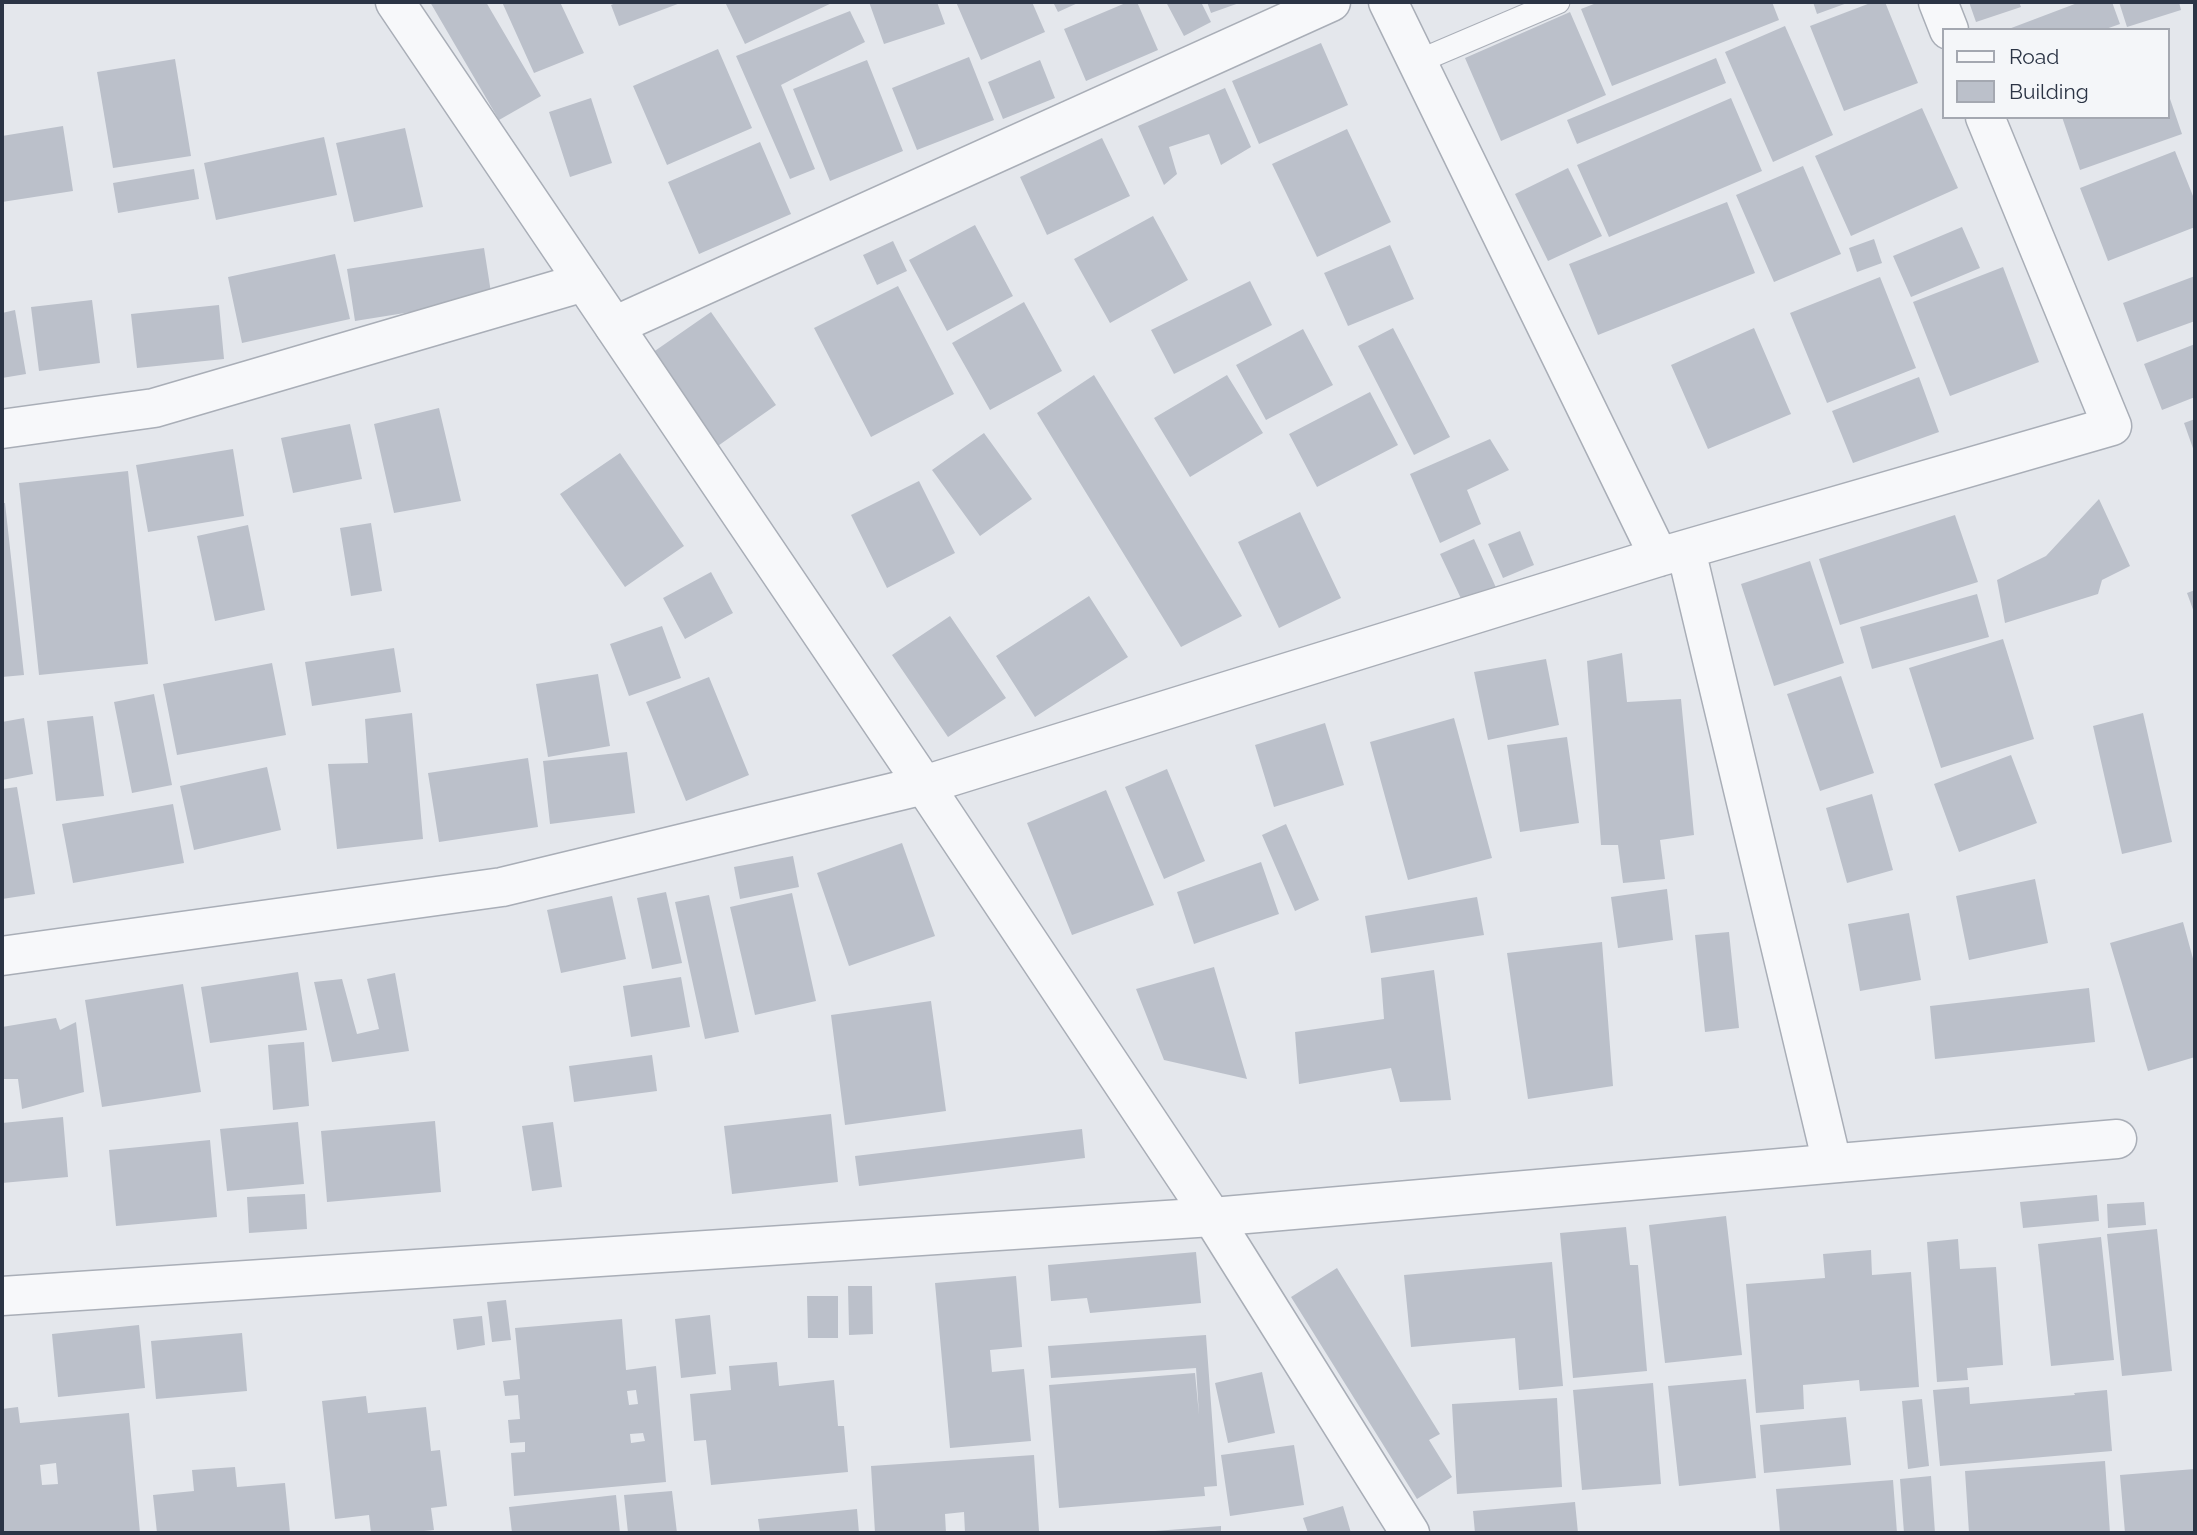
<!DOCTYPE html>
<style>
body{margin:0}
#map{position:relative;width:2197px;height:1535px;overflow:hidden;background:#e4e7ec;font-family:Raleway,sans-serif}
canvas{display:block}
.frame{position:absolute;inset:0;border:4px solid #2b3445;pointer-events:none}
.legend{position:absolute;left:1942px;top:28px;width:228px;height:91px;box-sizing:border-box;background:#f4f6f9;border:2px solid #a4a8b1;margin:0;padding:9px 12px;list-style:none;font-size:21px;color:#2b3445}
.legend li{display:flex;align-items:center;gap:14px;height:35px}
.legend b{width:35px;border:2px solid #a4a8b1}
</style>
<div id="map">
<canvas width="2197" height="1535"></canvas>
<div class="frame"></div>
<ul class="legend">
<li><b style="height:9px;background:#f7f8fa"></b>Road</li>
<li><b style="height:19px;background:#bbc0ca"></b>Building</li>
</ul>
</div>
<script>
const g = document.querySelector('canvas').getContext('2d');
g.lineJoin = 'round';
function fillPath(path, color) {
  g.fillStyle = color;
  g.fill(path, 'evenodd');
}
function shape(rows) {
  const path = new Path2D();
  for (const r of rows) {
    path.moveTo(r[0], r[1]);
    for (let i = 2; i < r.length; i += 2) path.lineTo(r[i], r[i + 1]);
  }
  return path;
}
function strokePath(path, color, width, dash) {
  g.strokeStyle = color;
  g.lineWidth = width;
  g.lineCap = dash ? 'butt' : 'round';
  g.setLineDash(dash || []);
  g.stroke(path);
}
const building = shape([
 [430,2,486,2,541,96,499,120],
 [502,2,560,2,584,53,534,73],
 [618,2,683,2,619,26,611,5],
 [725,2,834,2,745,44],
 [869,2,937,2,945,24,884,44],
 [956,2,1032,2,1045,32,981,60],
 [1053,2,1080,2,1058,12],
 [1128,2,1137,2,1158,50,1086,81,1064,29],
 [1166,2,1201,2,1211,22,1184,36],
 [1207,2,1242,2,1211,13],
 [1599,2,1772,2,1779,20,1612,86,1581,9],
 [1813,2,1850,2,1817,14],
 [1873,2,1885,2,1918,83,1844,111,1810,26],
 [1969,2,2019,2,2021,7,1976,22],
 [2080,2,2112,2,2120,24,2103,30,2006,30],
 [2119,2,2179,2,2181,10,2127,27],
 [850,11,865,42,781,85,815,169,790,179,736,56],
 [1570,12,1606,95,1501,141,1465,58],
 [1785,26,1833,135,1773,162,1725,52],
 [1321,43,1348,105,1259,144,1232,81],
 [718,49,752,128,667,165,633,86],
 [969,57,994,120,917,150,892,88],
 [1716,58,1726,83,1577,144,1567,120],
 [175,59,191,156,113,168,97,72],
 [867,60,903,151,830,181,793,89],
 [1040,60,1055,98,1003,119,988,82],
 [1225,88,1251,147,1221,165,1209,134,1169,147,1177,174,1164,185,1138,126],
 [2168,93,2182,134,2080,170,2062,117,2167,117],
 [591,98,612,163,570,177,549,112],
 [1731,98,1762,171,1609,237,1577,165],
 [1922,108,1958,188,1851,236,1815,156],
 [63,126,73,191,2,202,2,136],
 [405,128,423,207,354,222,336,143],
 [1347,129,1391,222,1317,257,1272,164],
 [324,137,337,195,216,220,204,163],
 [1102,138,1130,196,1047,235,1020,177],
 [760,142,791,214,699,254,668,182],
 [2175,151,2195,201,2195,227,2108,261,2080,188],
 [1803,166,1841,254,1774,282,1736,195],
 [1568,168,1602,236,1548,261,1515,194],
 [194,169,199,199,118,213,113,183],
 [1727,202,1755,273,1598,335,1569,264],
 [1153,216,1188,280,1110,323,1074,259],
 [975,225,1013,296,947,331,909,260],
 [1962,227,1980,268,1911,297,1893,256],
 [1874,239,1882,263,1857,272,1849,248],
 [893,241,907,271,877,285,863,255],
 [1390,245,1414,299,1348,326,1324,273],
 [484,248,492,299,355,321,347,269],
 [335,254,350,319,242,343,228,277],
 [2003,267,2039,362,1950,396,1913,302],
 [2195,276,2195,321,2137,342,2123,303],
 [1880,277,1916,368,1827,403,1790,313],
 [1250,281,1272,325,1174,374,1151,330],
 [898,286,954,394,871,437,814,328],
 [92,300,100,363,39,371,31,307],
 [1024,302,1062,371,990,410,952,343],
 [219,305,224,359,137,368,131,314],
 [15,310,26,374,2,378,2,313],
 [711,312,776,405,715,448,649,355],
 [1393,328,1450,437,1414,455,1358,346],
 [1754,328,1791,414,1708,449,1671,365],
 [1303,329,1333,385,1266,420,1236,365],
 [2195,344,2195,397,2162,410,2144,364],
 [1094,375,1242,616,1181,647,1037,413],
 [1227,375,1263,433,1190,477,1154,418],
 [1919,377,1939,432,1853,463,1832,411],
 [1370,392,1398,445,1317,487,1289,434],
 [439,408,461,501,394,513,374,424],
 [2195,419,2195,454,2184,423],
 [350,424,362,479,293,493,281,438],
 [984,433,1032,499,980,536,932,470],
 [1490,439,1509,470,1467,490,1481,524,1440,543,1410,474],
 [233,449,244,516,148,532,136,465],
 [620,453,684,546,625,587,560,494],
 [128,471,148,664,39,675,19,483],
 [919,481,955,553,887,588,851,515],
 [2099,499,2130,566,2102,580,2098,594,2005,623,1997,580,2046,556],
 [2,503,5,503,24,675,2,677],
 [1300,512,1341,598,1279,628,1238,542],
 [1955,515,1978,582,1840,625,1819,559],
 [371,523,382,591,351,596,340,528],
 [248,525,265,610,215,621,197,536],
 [1520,531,1534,565,1503,578,1488,544],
 [1474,539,1498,592,1465,607,1440,554],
 [1810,561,1844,663,1774,686,1741,584],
 [711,572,733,613,685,639,663,598],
 [2195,590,2195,615,2187,593],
 [1977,594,1989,637,1872,669,1860,627],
 [1089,596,1128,657,1035,717,996,656],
 [950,616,1006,698,948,737,892,655],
 [662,626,681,678,629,696,610,644],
 [2003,639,2034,739,1941,768,1909,668],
 [394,648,401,692,312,706,305,662],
 [1622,653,1627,702,1681,699,1694,835,1660,840,1665,879,1623,883,1618,845,1601,845,1587,661],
 [1546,659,1559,725,1488,740,1474,672],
 [272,663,286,735,177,755,163,684],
 [598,674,610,746,548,757,536,684],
 [1841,676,1874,773,1820,791,1787,694],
 [709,677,749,775,686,801,646,702],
 [154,694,172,785,132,793,114,702],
 [412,713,423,839,337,849,328,764,368,763,365,719],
 [2143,713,2172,842,2122,854,2093,726],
 [93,716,104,796,56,801,47,721],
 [24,718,33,774,2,780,2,722],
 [1454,718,1492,858,1408,880,1370,742],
 [1325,723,1344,785,1274,807,1255,745],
 [1567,737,1579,823,1520,832,1507,745],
 [627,752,635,813,550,824,543,761],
 [2011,755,2037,823,1959,852,1934,784],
 [528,758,538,827,439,842,428,773],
 [267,767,281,830,194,850,180,786],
 [1167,769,1205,861,1164,879,1125,787],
 [17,787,35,894,2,899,2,789],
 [1106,790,1154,905,1072,935,1027,823],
 [1872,794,1893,870,1847,883,1826,808],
 [173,804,184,863,73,883,62,824],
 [1286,824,1319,900,1295,911,1262,835],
 [902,843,935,936,849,966,817,873],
 [793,856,799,887,740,899,734,867],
 [1261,862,1279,914,1194,944,1177,892],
 [2035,879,2048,943,1969,960,1956,896],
 [1667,889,1673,940,1618,948,1611,897],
 [666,892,682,963,652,969,637,898],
 [792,893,816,1001,755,1015,730,907],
 [709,895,739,1032,705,1039,675,902],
 [612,896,626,959,561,973,547,910],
 [1477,897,1484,935,1371,953,1365,916],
 [1909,913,1921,980,1860,991,1848,924],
 [2183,922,2195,966,2195,1057,2148,1071,2110,943],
 [1729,932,1739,1028,1705,1032,1695,935],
 [1602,942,1613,1086,1528,1099,1507,953],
 [1214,967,1247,1079,1164,1060,1136,989],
 [1434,970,1451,1100,1400,1102,1391,1068,1299,1084,1295,1032,1384,1019,1381,978],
 [298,972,307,1030,210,1043,201,987],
 [395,973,409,1051,332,1062,314,982,342,979,357,1034,379,1029,367,979],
 [681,977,690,1027,631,1037,623,986],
 [183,984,201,1092,102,1107,85,1000],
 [2089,988,2095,1042,1935,1059,1930,1006],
 [931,1001,946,1111,845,1125,831,1015],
 [56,1018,60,1030,76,1022,84,1092,22,1109,18,1079,2,1079,2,1027],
 [304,1042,309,1106,273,1110,268,1045],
 [652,1055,657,1091,574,1102,569,1066],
 [831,1114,838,1182,732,1194,724,1126],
 [63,1117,68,1177,2,1183,2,1123],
 [435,1121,441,1192,327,1202,321,1131],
 [298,1122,304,1184,227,1191,220,1129],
 [553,1122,562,1187,532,1191,522,1126],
 [1082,1129,1085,1158,859,1186,855,1156],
 [210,1140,217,1217,116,1226,109,1150],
 [305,1194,307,1229,249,1233,247,1197],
 [2097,1195,2099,1221,2023,1228,2020,1202],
 [2144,1202,2146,1225,2108,1228,2107,1204],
 [1726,1216,1742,1355,1665,1363,1649,1225],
 [1626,1227,1630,1265,1638,1265,1647,1371,1573,1378,1560,1233],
 [2157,1229,2172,1371,2122,1376,2107,1234],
 [2101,1237,2114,1360,2051,1366,2038,1244],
 [1958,1239,1960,1269,1996,1267,2003,1365,1967,1368,1968,1380,1937,1382,1927,1242],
 [1871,1250,1872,1275,1911,1272,1919,1387,1860,1391,1859,1380,1803,1385,1804,1409,1756,1413,1746,1284,1825,1278,1823,1254],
 [1196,1252,1201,1303,1090,1313,1087,1298,1051,1301,1048,1265],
 [1552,1262,1563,1386,1519,1390,1515,1338,1411,1347,1404,1275],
 [1337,1268,1440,1434,1429,1440,1452,1477,1417,1499,1291,1297],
 [1016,1276,1022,1347,990,1350,992,1372,1024,1369,1031,1441,950,1448,935,1283],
 [848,1286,872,1286,873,1334,849,1335],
 [807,1296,838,1296,838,1338,808,1338],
 [506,1300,511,1340,492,1342,487,1302],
 [710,1315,716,1374,681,1378,675,1319],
 [482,1316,485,1345,457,1350,453,1319],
 [622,1319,626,1370,656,1366,666,1482,514,1496,511,1453,525,1452,525,1442,510,1443,508,1420,520,1419,518,1395,505,1396,503,1381,520,1379,515,1328],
 [636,1390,638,1404,629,1405,627,1391],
 [643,1433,645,1441,631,1443,630,1434],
 [139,1325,145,1388,58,1397,52,1334],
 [242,1333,247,1391,156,1399,151,1341],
 [1206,1335,1217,1486,1204,1487,1205,1496,1059,1508,1049,1385,1195,1373,1199,1415,1196,1368,1051,1378,1048,1346],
 [777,1362,779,1386,834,1380,838,1426,844,1426,848,1472,711,1485,706,1440,694,1441,690,1394,731,1390,729,1366],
 [1262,1372,1275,1433,1228,1443,1215,1383],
 [1746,1379,1756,1478,1679,1486,1668,1386],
 [1653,1383,1661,1484,1582,1490,1573,1390],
 [1969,1387,1970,1404,2075,1395,2074,1393,2107,1390,2112,1451,1940,1466,1933,1390],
 [366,1396,368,1413,426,1407,431,1451,440,1450,447,1506,431,1508,434,1530,404,1533,371,1533,369,1515,335,1519,322,1401],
 [1557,1398,1562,1487,1457,1494,1452,1404],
 [1922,1399,1929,1466,1908,1469,1902,1401],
 [18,1407,20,1423,129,1413,140,1533,2,1533,2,1409],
 [56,1463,58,1484,42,1485,40,1465],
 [1846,1417,1851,1465,1764,1473,1760,1425],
 [1294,1445,1304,1505,1230,1516,1221,1455],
 [1034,1455,1039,1531,965,1533,964,1512,945,1514,946,1533,875,1533,871,1466],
 [2105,1461,2110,1533,1969,1533,1965,1471],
 [235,1467,237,1487,285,1483,290,1533,157,1533,153,1495,194,1491,192,1470],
 [2195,1469,2195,1533,2125,1533,2120,1475],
 [1931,1476,1935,1533,1904,1533,1900,1479],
 [1893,1480,1897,1533,1780,1533,1776,1489],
 [672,1491,677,1533,628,1533,624,1495],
 [616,1495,620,1533,512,1533,509,1507],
 [1575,1502,1578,1533,1475,1533,1473,1511],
 [1343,1506,1351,1533,1308,1533,1303,1518],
 [857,1509,859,1533,760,1533,758,1519],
 [1221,1526,1221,1533,1155,1533,1155,1531]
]);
const service = shape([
 [1417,62,1558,2]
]);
const minor = shape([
 [1388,2,1659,557],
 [1938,2,1949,30],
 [614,326,1331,2],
 [2,429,154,408,584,282],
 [1686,550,1832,1163],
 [2,956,502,887,924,785,1659,557,2112,426,1985,117],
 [2,1296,1212,1217,2117,1139]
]);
const tertiary = shape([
 [395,2,924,785,1212,1217,1410,1533]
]);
fillPath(building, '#bbc0ca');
strokePath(service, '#a9aeb7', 25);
strokePath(minor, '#a9aeb7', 41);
strokePath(tertiary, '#a9aeb7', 41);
strokePath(service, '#f7f8fa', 23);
strokePath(minor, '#f7f8fa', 38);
strokePath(tertiary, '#f7f8fa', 38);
</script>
